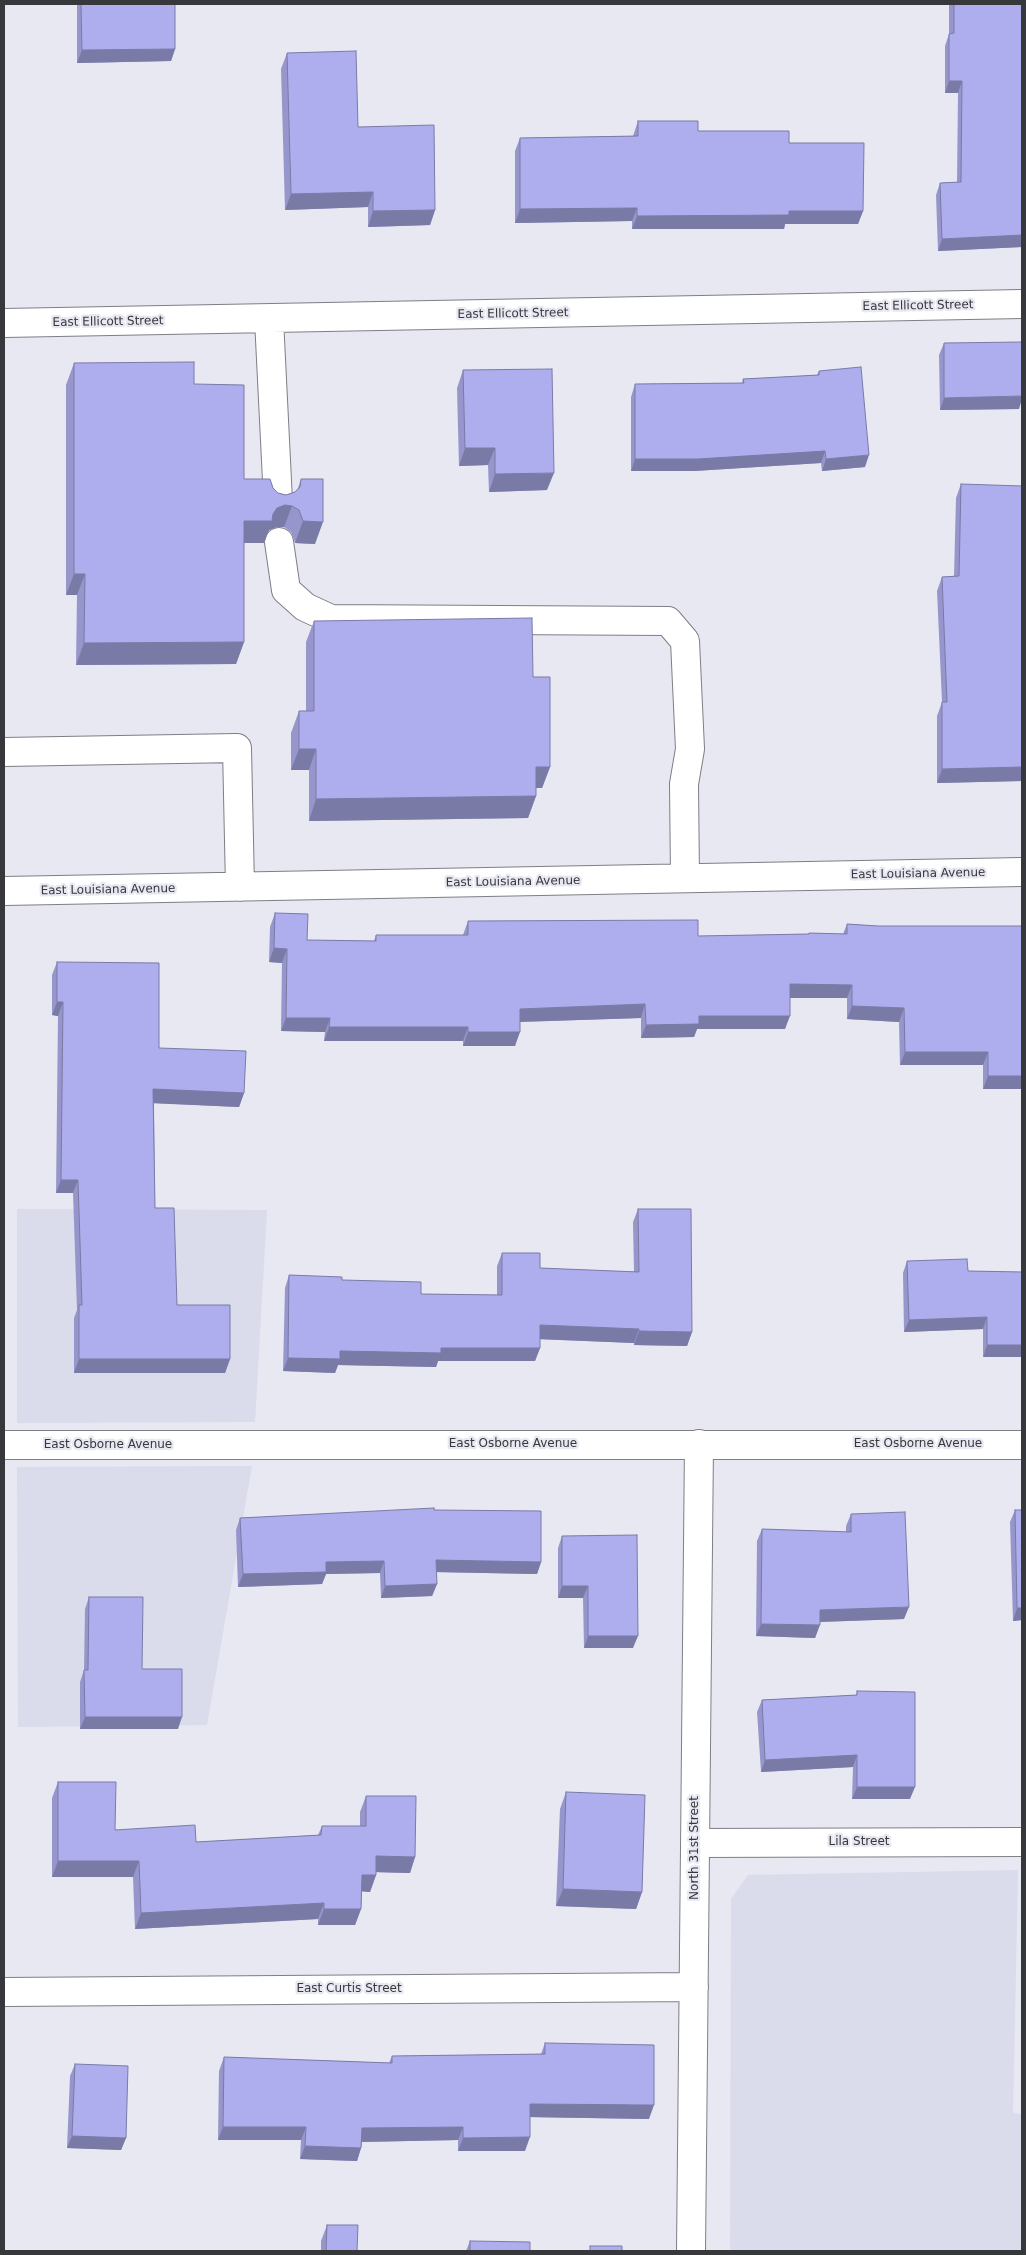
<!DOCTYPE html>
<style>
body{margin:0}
#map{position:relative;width:1026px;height:2255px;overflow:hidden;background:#e7e8f1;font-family:"DejaVu Sans",sans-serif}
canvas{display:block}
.frame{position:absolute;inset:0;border:5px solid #37383b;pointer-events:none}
</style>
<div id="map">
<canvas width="1026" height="2255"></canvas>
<div class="frame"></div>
</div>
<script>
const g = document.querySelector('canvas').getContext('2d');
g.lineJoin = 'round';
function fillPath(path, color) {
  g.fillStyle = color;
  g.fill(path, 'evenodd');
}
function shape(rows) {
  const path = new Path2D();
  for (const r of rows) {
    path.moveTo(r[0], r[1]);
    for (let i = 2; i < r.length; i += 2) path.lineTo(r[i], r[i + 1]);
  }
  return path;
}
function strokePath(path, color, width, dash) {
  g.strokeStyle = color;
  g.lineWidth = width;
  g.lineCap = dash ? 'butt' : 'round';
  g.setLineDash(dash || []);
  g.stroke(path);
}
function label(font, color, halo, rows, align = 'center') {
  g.font = font + ' "DejaVu Sans",sans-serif';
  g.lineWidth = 4.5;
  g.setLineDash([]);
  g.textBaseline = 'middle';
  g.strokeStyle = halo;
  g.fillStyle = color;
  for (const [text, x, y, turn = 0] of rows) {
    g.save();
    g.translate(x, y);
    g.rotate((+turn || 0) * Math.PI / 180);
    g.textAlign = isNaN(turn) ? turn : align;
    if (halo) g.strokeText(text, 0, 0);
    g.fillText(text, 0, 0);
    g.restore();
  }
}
const built = shape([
 [17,1209,267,1210,255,1422,17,1423],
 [252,1466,207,1725,18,1727,17,1467],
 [1018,1870,1013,2113,1022,2114,1022,2251,730,2251,731,1899,748,1875]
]);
const minor = shape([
 [269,319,278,501],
 [4,323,1022,304],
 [279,542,286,590,305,607,331,619,668,621,685,641,690,749,684,784,685,878],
 [4,752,237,748,240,887],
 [4,891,1022,872],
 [4,1445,1022,1445],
 [695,1843,1022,1842],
 [4,1992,694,1987],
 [691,2251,699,1444]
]);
const wall = shape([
 [77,4,175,4,175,49,171,61,77,63],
 [949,4,1022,4,1022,247,938,251,936,195,940,183,957,182,958,93,945,93,945,46,949,34],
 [287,53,435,210,430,225,368,227,368,207,285,210,281,69],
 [638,121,698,131,789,143,863,211,858,224,785,224,784,229,632,229,632,221,515,223,515,151,520,138,633,136],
 [944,343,1019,409,940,410,939,355],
 [74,363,194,384,244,479,273,488,278,493,286,495,295,492,298,488,301,479,315,544,295,543,291,532,284,527,277,527,269,530,264,543,244,543,244,642,236,664,76,665,77,595,66,595,66,385],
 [463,370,547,490,489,492,488,465,459,466,457,388],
 [819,371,865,467,822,471,821,463,694,471,631,471,631,397,635,384,742,383,743,379,817,375],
 [961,484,1022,781,937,783,937,716,942,702,937,591,942,577,954,576,956,498],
 [314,621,533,677,550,767,542,788,536,788,536,796,528,818,309,821,309,770,291,770,291,733,299,711,306,711,306,642],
 [275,913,307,940,374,941,376,935,463,935,468,921,698,936,808,934,809,933,843,934,847,924,878,926,1022,1089,983,1089,983,1065,900,1065,899,1022,847,1019,847,998,790,998,785,1029,697,1029,694,1037,641,1038,641,1018,520,1022,515,1046,463,1046,463,1041,324,1041,325,1032,281,1031,282,963,269,962,270,927],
 [57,962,159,1048,244,1093,239,1107,154,1103,155,1208,177,1305,230,1359,225,1373,74,1373,74,1318,77,1310,73,1193,56,1193,58,1016,52,1015,52,975],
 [638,1209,692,1332,687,1346,634,1345,634,1343,540,1339,540,1348,535,1361,438,1361,436,1367,338,1365,335,1373,283,1371,285,1288,289,1275,342,1280,421,1294,497,1295,497,1266,502,1253,540,1268,634,1272,633,1222],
 [907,1261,968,1271,1022,1272,983,1357,983,1329,904,1332,903,1273],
 [434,1510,541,1562,537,1574,436,1572,437,1584,432,1596,381,1598,380,1573,326,1574,322,1584,238,1587,236,1530,240,1518],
 [1015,1510,1022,1510,1022,1620,1013,1621,1010,1522],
 [851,1514,904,1619,820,1622,815,1638,756,1636,757,1541,762,1529,846,1532,846,1526],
 [562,1536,633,1648,584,1648,583,1598,558,1598,558,1548],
 [89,1597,142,1669,178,1729,80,1729,80,1682,84,1670,85,1609],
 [857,1691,910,1799,852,1799,853,1767,761,1772,757,1712,762,1700,856,1695],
 [58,1782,115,1830,196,1842,318,1835,322,1826,360,1826,360,1812,366,1796,415,1857,410,1873,376,1872,376,1875,370,1892,362,1891,361,1909,355,1925,318,1925,318,1919,135,1929,133,1877,52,1877,52,1798],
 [566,1792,642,1892,636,1909,556,1906,560,1809],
 [545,2043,649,2119,530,2117,525,2151,458,2151,458,2140,362,2142,361,2148,357,2161,300,2159,301,2140,218,2140,219,2071,224,2057,389,2063,392,2056,541,2054],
 [75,2064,126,2138,121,2150,67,2148,70,2076],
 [327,2225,357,2251,321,2251,321,2241],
 [470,2241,530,2251,466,2251]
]);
const shadedWall = shape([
 [175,49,171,61,77,63,82,50],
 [949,81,962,81,958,93,945,93],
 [373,192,368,207,285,210,291,194],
 [637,208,632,221,515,223,520,209],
 [435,210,430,225,368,227,373,211],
 [789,211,863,211,858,224,785,224,784,229,632,229,637,216],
 [1022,235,1022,247,938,251,942,239],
 [1022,396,1022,399,1019,409,940,410,944,398],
 [465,448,495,448,488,465,459,466],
 [825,451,821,463,694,471,631,471,635,459],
 [869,455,865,467,822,471,826,459],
 [554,473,547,490,489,492,495,474],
 [285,505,292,506,284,527,277,527,269,530,264,543,236,543,244,521,273,514,277,508],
 [303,521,323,522,315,544,295,543],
 [74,574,85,574,77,595,66,595],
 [244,642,236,664,76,665,84,643],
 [299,749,316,749,309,770,291,770],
 [536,767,550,767,542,788,528,788],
 [1022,767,1022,781,937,783,942,769],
 [536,796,528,818,309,821,316,799],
 [274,948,287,949,282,963,269,962],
 [790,984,852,985,847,998,785,998],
 [57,1002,63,1002,58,1016,52,1015],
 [645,1004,641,1018,515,1022,520,1009],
 [852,1006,904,1008,899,1022,847,1019],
 [699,1016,790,1016,785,1029,697,1029,694,1037,641,1038,646,1025],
 [286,1018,330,1018,325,1032,281,1031],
 [329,1027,468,1027,463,1041,324,1041],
 [468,1032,520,1032,515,1046,463,1046],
 [905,1052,988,1052,983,1065,900,1065],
 [988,1076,1022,1076,1022,1089,983,1089],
 [153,1089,244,1093,239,1107,148,1103],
 [61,1180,78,1180,73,1193,56,1193],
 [987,1317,983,1329,904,1332,909,1320],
 [540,1325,639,1329,634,1343,535,1339],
 [639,1331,692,1332,687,1346,634,1345],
 [987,1345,1022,1345,1022,1357,983,1357],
 [441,1348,540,1348,535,1361,438,1361,436,1367,338,1365,335,1373,283,1371,288,1358,340,1351],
 [79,1359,230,1359,225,1373,74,1373],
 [436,1560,541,1562,537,1574,432,1572],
 [384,1561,380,1573,326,1574,322,1584,238,1587,243,1574,326,1562],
 [437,1584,432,1596,381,1598,385,1586],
 [562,1586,588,1586,583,1598,558,1598],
 [909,1607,904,1619,816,1622,820,1610],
 [1017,1608,1022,1608,1022,1620,1013,1621],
 [761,1624,820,1625,815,1638,756,1636],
 [588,1636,638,1636,633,1648,584,1648],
 [85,1717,182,1717,178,1729,80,1729],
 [857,1755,853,1767,761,1772,765,1760],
 [857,1787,915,1787,910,1799,852,1799],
 [376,1856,415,1857,410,1873,370,1872],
 [58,1861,139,1861,133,1877,52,1877],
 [362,1875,376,1875,370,1892,356,1891],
 [563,1889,642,1892,636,1909,556,1906],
 [324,1903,318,1919,135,1929,141,1913],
 [324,1909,361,1909,355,1925,318,1925],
 [530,2104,654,2105,649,2119,525,2117],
 [223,2127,306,2127,301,2140,218,2140],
 [463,2127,458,2140,357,2142,362,2128],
 [72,2136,126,2138,121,2150,67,2148],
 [530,2137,525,2151,458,2151,463,2138],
 [305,2146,361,2148,357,2161,300,2159]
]);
const building = shape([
 [81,4,175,4,175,49,82,50,81,4],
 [954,4,1022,4,1022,235,942,239,940,183,961,182,962,81,949,81,949,34,954,33,954,4],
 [356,51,358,127,434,125,435,210,373,211,373,192,291,194,287,53,356,51],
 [638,121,698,121,698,131,789,131,789,143,864,143,863,211,789,211,789,215,637,216,637,208,520,209,520,138,638,136,638,121],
 [1022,342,1022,396,944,398,944,343,1022,342],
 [194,362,194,384,244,385,244,479,270,479,273,488,278,493,286,495,295,492,300,487,301,479,323,479,323,522,303,521,299,510,292,506,285,505,277,508,273,514,272,521,244,521,244,642,84,643,85,574,74,574,74,363,194,362],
 [861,367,869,455,826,459,825,451,698,459,635,459,635,384,744,383,743,379,819,375,819,371,861,367],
 [552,369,554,473,495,474,495,448,465,448,463,370,552,369],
 [961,484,1022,486,1022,767,942,769,942,702,947,702,942,577,959,576,961,484],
 [532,618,533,677,550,677,550,767,536,767,536,796,316,799,316,749,299,749,299,711,314,711,314,621,532,618],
 [275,913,308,914,307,940,376,941,376,935,468,935,468,921,698,920,698,936,809,934,809,933,847,934,847,924,878,926,1022,926,1022,1076,988,1076,988,1052,905,1052,904,1008,852,1006,852,985,790,984,790,1016,699,1016,699,1024,646,1025,645,1004,520,1009,520,1032,468,1032,468,1027,329,1027,330,1018,286,1018,287,949,274,948,275,913],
 [57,962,159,963,159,1048,246,1051,244,1093,153,1089,155,1208,174,1208,177,1305,230,1305,230,1359,79,1359,79,1305,82,1305,78,1180,61,1180,63,1002,57,1002,57,962],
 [638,1209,691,1209,692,1332,639,1331,639,1329,540,1325,540,1348,441,1348,441,1353,340,1351,340,1359,288,1358,289,1275,342,1277,342,1280,421,1282,421,1294,502,1295,502,1253,540,1253,540,1268,639,1272,638,1209],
 [967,1259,968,1271,1022,1272,1022,1345,987,1345,987,1317,909,1320,907,1261,967,1259],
 [434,1508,434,1510,541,1511,541,1562,436,1560,437,1584,385,1586,384,1561,326,1562,326,1572,243,1574,240,1518,434,1508],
 [1015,1510,1022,1510,1022,1608,1017,1608,1015,1510],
 [905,1512,909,1607,820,1610,820,1625,761,1624,762,1529,851,1532,851,1514,905,1512],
 [637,1535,638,1636,588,1636,588,1586,562,1586,562,1536,637,1535],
 [89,1597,143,1597,142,1669,182,1669,182,1717,85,1717,84,1670,88,1670,89,1597],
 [857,1691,915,1692,915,1787,857,1787,857,1755,765,1760,762,1700,857,1695,857,1691],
 [58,1782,116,1782,115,1830,195,1825,196,1842,321,1835,322,1826,366,1826,366,1796,416,1796,415,1857,376,1856,376,1875,362,1875,361,1909,324,1909,324,1903,141,1913,139,1861,58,1861,58,1782],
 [566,1792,645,1795,642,1892,563,1889,566,1792],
 [545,2043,654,2045,654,2105,530,2104,530,2137,463,2138,463,2127,362,2128,361,2148,305,2146,306,2127,223,2127,224,2057,392,2063,392,2056,545,2054,545,2043],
 [75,2064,128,2066,126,2138,72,2136,75,2064],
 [327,2225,358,2225,357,2251,326,2251,327,2225],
 [470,2241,530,2242,530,2251,470,2251,470,2241],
 [590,2246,622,2246,622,2251,590,2251,590,2246]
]);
const streetNames = [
 ["East Ellicott Street",918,306,-1],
 ["East Ellicott Street",513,314,-1],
 ["East Ellicott Street",108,322,-1],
 ["East Louisiana Avenue",918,874,-1],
 ["East Louisiana Avenue",513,882,-1],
 ["East Louisiana Avenue",108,890,-1],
 ["East Osborne Avenue",513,1444],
 ["East Osborne Avenue",918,1444],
 ["East Osborne Avenue",108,1445],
 ["Lila Street",859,1842],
 ["North 31st Street",695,1848,-90],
 ["East Curtis Street",349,1989]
];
fillPath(built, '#dadbeb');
strokePath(minor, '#7e7e86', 30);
strokePath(minor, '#fff', 28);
fillPath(wall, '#9696cd');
fillPath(shadedWall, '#7a7aa7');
fillPath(building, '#aeaeee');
strokePath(building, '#7a7aa7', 1);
label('12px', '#37383b', '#e7e8f1', streetNames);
</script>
